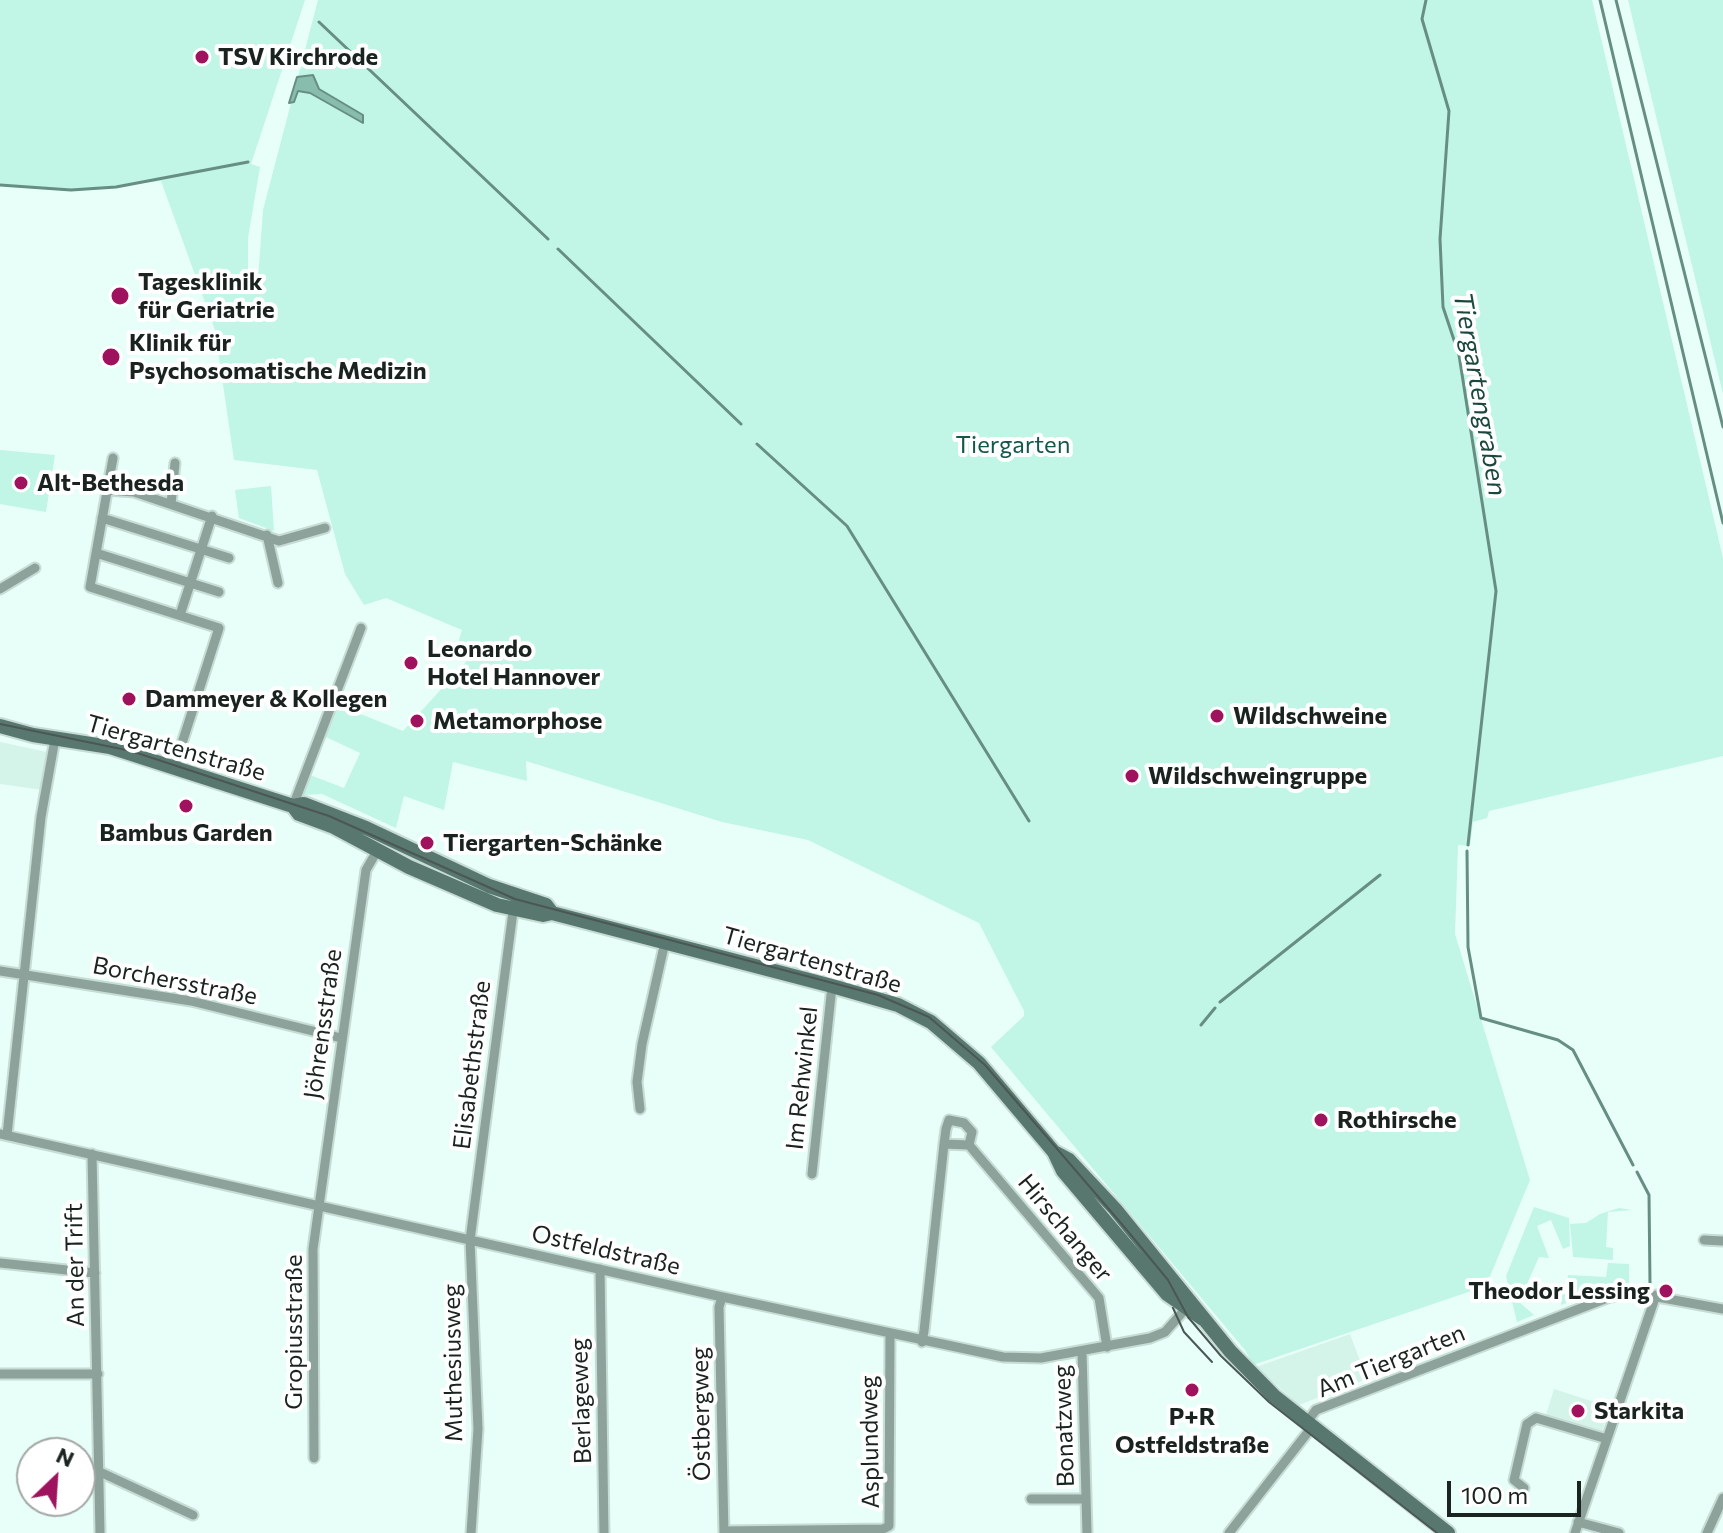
<!DOCTYPE html>
<meta charset="utf-8">
<style>
body{margin:0}
#map{position:relative;width:1723px;height:1533px;overflow:hidden;background:#e7fff8;font-family:Commissioner,sans-serif}
canvas{display:block}
.north{position:absolute;left:16px;top:1437px;width:80px;height:80px;box-sizing:border-box;background:#fff;border:2px solid #a3a7a6;border-radius:50%;rotate:25deg;font-size:22px;font-weight:700;line-height:32px;text-align:center;color:#1a2320}
.north::after{content:'';display:block;margin:auto;width:28px;height:36px;background:#9f135e;clip-path:polygon(50% 0,100% 100%,50% 72%,0 100%)}
.scale{position:absolute;left:1447px;top:1481px;width:134px;height:36px;box-sizing:border-box;border:4px solid #1a2320;border-top:0;padding-left:10px;font-size:24px;line-height:28px;white-space:nowrap;color:#1a2320;-webkit-text-stroke:6px #fff;paint-order:stroke}
</style>
<div id="map">
<canvas width="1723" height="1533"></canvas>
<div class="north">N</div>
<div class="scale">100 m</div>
</div>
<script>
const g = document.querySelector('canvas').getContext('2d');
g.lineJoin = 'round';
function fillPath(path, color) {
  g.fillStyle = color;
  g.fill(path, 'evenodd');
}
function shape(rows) {
  const path = new Path2D();
  for (const r of rows) {
    path.moveTo(r[0], r[1]);
    for (let i = 2; i < r.length; i += 2) path.lineTo(r[i], r[i + 1]);
  }
  return path;
}
function strokePath(path, color, width, dash) {
  g.strokeStyle = color;
  g.lineWidth = width;
  g.lineCap = dash ? 'butt' : 'round';
  g.setLineDash(dash || []);
  g.stroke(path);
}
function label(font, color, halo, rows, align = 'center') {
  g.font = font + ' Commissioner,sans-serif';
  g.lineWidth = 8;
  g.setLineDash([]);
  g.textBaseline = 'middle';
  g.strokeStyle = halo;
  g.fillStyle = color;
  for (const [text, x, y, turn = 0] of rows) {
    g.save();
    g.translate(x, y);
    g.rotate((+turn || 0) * Math.PI / 180);
    g.textAlign = isNaN(turn) ? turn : align;
    if (halo) g.strokeText(text, 0, 0);
    g.fillText(text, 0, 0);
    g.restore();
  }
}
const built = shape([
 [0,742,52,753,43,790,0,784],
 [1350,1334,1367,1379,1299,1405,1256,1367],
 [1554,1389,1610,1407,1602,1432,1546,1415]
]);
const green = shape([
 [0,0,305,0,251,164,260,167,248,238,248,280,258,279,263,210,318,0,1592,0,1723,558,1723,756,1489,811,1487,818,1473,822,1470,846,1458,845,1455,934,1530,1180,1486,1286,1253,1365,1245,1350,991,1047,1024,1016,1024,1011,979,923,808,840,722,822,526,761,527,781,453,762,444,810,404,796,396,828,322,794,302,795,310,775,344,788,360,753,326,737,338,705,403,731,476,651,458,643,462,630,386,598,364,605,345,574,317,470,234,460,215,330,161,181,71,191,0,186],
 [1628,0,1723,0,1723,394],
 [0,450,55,455,46,512,0,504],
 [271,486,274,531,239,518,235,490],
 [1534,1207,1569,1218,1570,1246,1563,1249,1551,1220,1537,1226,1549,1258,1539,1257,1519,1302,1534,1315,1517,1322,1506,1276],
 [1619,1208,1632,1210,1608,1212,1606,1247,1613,1248,1613,1260,1573,1257,1570,1224,1586,1223,1600,1214],
 [1608,1263,1629,1264,1629,1284,1611,1286,1561,1305,1562,1283,1567,1283,1568,1275,1606,1277]
]);
const water = shape([
 [313,75,319,89,363,115,363,123,310,93,298,91,294,102,289,103,297,77,313,75]
]);
const stream = shape([
 [1426,0,1422,19,1449,111,1440,239,1443,307,1459,355,1496,591,1468,845],
 [1600,0,1723,523],
 [1616,0,1723,427],
 [319,22,548,239],
 [0,185,71,190,116,187,248,162],
 [558,249,741,424],
 [757,444,847,526,1029,821],
 [1467,851,1468,947,1481,1018,1558,1040,1573,1050,1633,1165],
 [1220,1002,1380,875],
 [1201,1025,1215,1008],
 [1637,1172,1649,1195,1650,1284]
]);
const minor = shape([
 [113,458,90,587,219,628,174,768],
 [107,490,134,492,279,541,325,528],
 [171,504,175,463],
 [102,518,229,558],
 [267,535,278,583],
 [96,553,219,592],
 [0,589,35,568],
 [180,615,212,516],
 [293,806,361,628],
 [0,971,191,1001,341,1038],
 [640,1109,637,1082,642,1044,665,942],
 [0,1134,718,1296,1003,1357,1041,1358,1150,1338,1165,1332,1189,1305],
 [7,1135,41,817,55,739],
 [969,1145,1099,1298,1107,1347],
 [92,1154,100,1533],
 [812,1174,832,986],
 [1704,1240,1723,1241],
 [0,1263,95,1273],
 [600,1269,604,1533],
 [722,1297,719,1307,724,1533],
 [922,1342,924,1331,944,1144,946,1129,949,1120,964,1123,972,1132,969,1145,944,1144],
 [1082,1352,1087,1533],
 [0,1374,98,1374],
 [1306,1423,1316,1410,1610,1297,1641,1294,1723,1309],
 [314,1458,313,1249,366,870,377,851],
 [100,1472,193,1515],
 [1524,1488,1514,1480,1527,1424,1536,1418,1607,1439],
 [1031,1499,1086,1499],
 [1578,1522,1619,1533],
 [724,1531,883,1529,889,1526,890,1334],
 [471,1533,478,1429,470,1240,514,904],
 [1229,1533,1312,1427],
 [1575,1533,1656,1295],
 [1707,1533,1723,1498]
]);
const secondary = shape([
 [0,726,33,735,110,747,293,806,304,804,366,828,489,886,546,905,552,913],
 [293,806,299,814,334,827,409,867,497,905,543,915,552,913,832,986,898,1005,931,1022,979,1063,1054,1152,1063,1171,1167,1294,1203,1319],
 [1054,1152,1069,1160,1115,1209,1230,1351,1274,1396,1448,1533]
]);
const tram = shape([
 [0,724,131,751,329,816,515,899,878,995,929,1017,985,1065,1126,1229,1168,1280,1188,1317,1221,1356,1269,1402,1437,1533],
 [1173,1308,1184,1332,1212,1362]
]);
const markers = [
 [202,57,8,"#9f135e"],
 [120,296,10,"#9f135e"],
 [111,357,10,"#9f135e"],
 [21,483,8,"#9f135e"],
 [411,663,8,"#9f135e"],
 [129,699,8,"#9f135e"],
 [1217,716,8,"#9f135e"],
 [417,721,8,"#9f135e"],
 [1132,776,8,"#9f135e"],
 [186,806,8,"#9f135e"],
 [427,843,8,"#9f135e"],
 [1321,1120,8,"#9f135e"],
 [1666,1291,8,"#9f135e"],
 [1192,1390,8,"#9f135e"],
 [1578,1411,8,"#9f135e"]
];
const poiNames = [
 ["TSV Kirchrode",218,57],
 ["Tagesklinik",138,282],
 ["für Geriatrie",138,310],
 ["Klinik für",129,343],
 ["Psychosomatische Medizin",129,371],
 ["Alt-Bethesda",37,483],
 ["Leonardo",427,649],
 ["Hotel Hannover",427,677],
 ["Dammeyer & Kollegen",145,699],
 ["Wildschweine",1233,716],
 ["Metamorphose",433,721],
 ["Wildschweingruppe",1148,776],
 ["Bambus Garden",186,833,"center"],
 ["Tiergarten-Schänke",443,843],
 ["Rothirsche",1337,1120],
 ["Theodor Lessing",1650,1291,"right"],
 ["Starkita",1594,1411],
 ["P+R",1192,1417,"center"],
 ["Ostfeldstraße",1192,1445,"center"]
];
const parkNames = [
 ["Tiergarten",1013,445]
];
const streetNames = [
 ["Tiergartenstraße",176,748,16],
 ["Tiergartenstraße",812,960,16],
 ["Borchersstraße",175,981,11],
 ["Jöhrensstraße",323,1024,-82],
 ["Elisabethstraße",472,1065,-83],
 ["Im Rehwinkel",802,1078,-84],
 ["Hirschanger",1065,1228,50],
 ["Ostfeldstraße",606,1250,13],
 ["An der Trift",75,1265,-91],
 ["Gropiusstraße",294,1332,-90],
 ["Am Tiergarten",1391,1361,-22],
 ["Muthesiusweg",453,1363,-91],
 ["Berlageweg",581,1401,-92],
 ["Östbergweg",701,1414,-91],
 ["Bonatzweg",1064,1426,-92],
 ["Asplundweg",870,1442,-91]
];
const waterNames = [
 ["Tiergartengraben",1480,394,80]
];
fillPath(built, '#d4f4ea');
fillPath(green, '#c1f5e6');
fillPath(water, '#88bcad');
strokePath(water, '#678e83', 2);
strokePath(stream, '#678e83', 3);
strokePath(minor, '#c6dcd5', 13);
strokePath(secondary, '#c6dcd5', 18);
strokePath(minor, '#8ca29b', 9);
strokePath(secondary, '#58786f', 14);
strokePath(tram, '#4b5753', 2);
for (const [x, y, r, color] of markers) {
  const dot = new Path2D();
  dot.arc(x, y, r, 0, 2 * Math.PI);
  g.fillStyle = color;
  g.fill(dot);
  strokePath(dot, '#fff', 3);
}
label('bold 24px', '#1a2320', '#fff', poiNames, 'left');
label('24px', '#13584a', '#fff', parkNames);
label('24px', '#1a2320', '#fff', streetNames);
label('italic 26px', '#1b483d', '#fff', waterNames);
</script>
